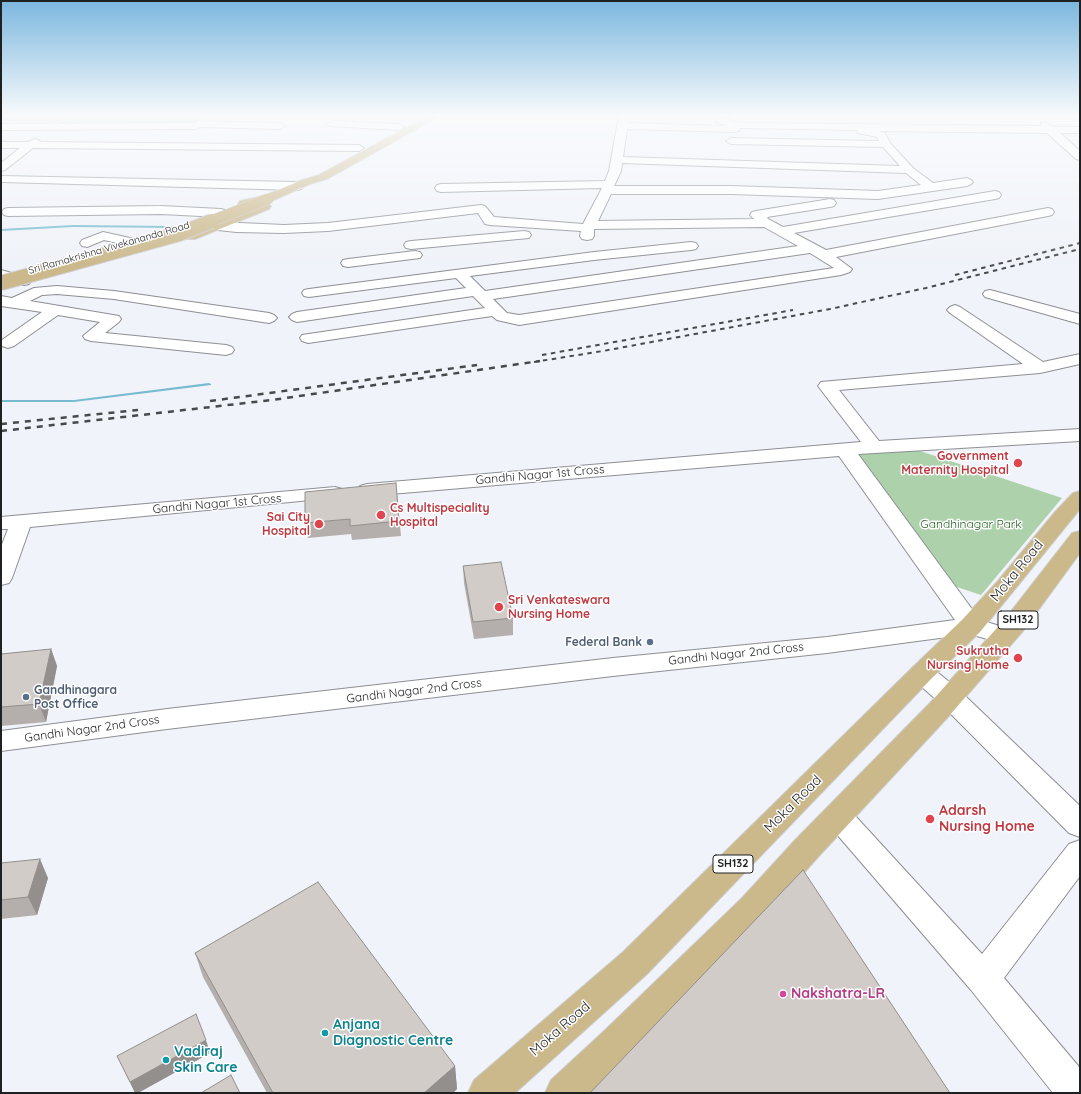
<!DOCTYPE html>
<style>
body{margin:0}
#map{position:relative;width:1081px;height:1094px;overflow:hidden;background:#f0f3f9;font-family:Quicksand,sans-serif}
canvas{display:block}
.frame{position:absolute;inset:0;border:2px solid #1f2022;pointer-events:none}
</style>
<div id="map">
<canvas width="1081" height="1094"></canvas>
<div class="frame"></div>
</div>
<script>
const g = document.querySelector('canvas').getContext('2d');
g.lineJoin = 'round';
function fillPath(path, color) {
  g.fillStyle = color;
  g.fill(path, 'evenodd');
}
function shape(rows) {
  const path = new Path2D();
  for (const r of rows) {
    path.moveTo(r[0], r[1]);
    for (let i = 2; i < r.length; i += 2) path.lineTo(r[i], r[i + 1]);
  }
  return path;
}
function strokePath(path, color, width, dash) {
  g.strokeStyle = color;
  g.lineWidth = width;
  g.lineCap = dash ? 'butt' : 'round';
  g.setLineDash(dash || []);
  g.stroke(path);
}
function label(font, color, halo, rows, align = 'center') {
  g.font = font + ' Quicksand,sans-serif';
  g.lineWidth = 3;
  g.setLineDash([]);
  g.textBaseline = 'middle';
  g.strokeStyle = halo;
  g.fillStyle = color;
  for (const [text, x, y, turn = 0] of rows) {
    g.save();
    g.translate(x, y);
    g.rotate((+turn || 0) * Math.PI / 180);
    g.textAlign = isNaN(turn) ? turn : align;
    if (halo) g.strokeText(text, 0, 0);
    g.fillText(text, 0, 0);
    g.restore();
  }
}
const green = shape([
 [70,115,205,115,193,124,56,125],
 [908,447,1062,498,981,595,951,585,849,451]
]);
const stream = shape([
 [73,225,173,226,175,227,173,228,73,227,1,231,1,229,73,225],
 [209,383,211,384,211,385,74,402,1,402,1,400,74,400,209,383]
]);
const minor = shape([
 [619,115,629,115,628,123,727,126,716,122,715,120,720,117,736,122,748,123,1041,126,1041,123,1045,122,1053,127,1080,127,1080,133,1060,133,1080,151,1080,160,1076,159,1047,133,878,131,885,133,890,143,913,168,933,183,967,178,971,180,973,182,971,184,967,186,878,199,731,194,611,194,598,221,754,219,750,215,752,212,756,211,830,199,834,200,836,203,834,206,830,207,767,217,768,219,783,227,995,191,999,192,1001,195,999,198,995,199,794,233,826,250,1048,208,1052,209,1054,212,1052,215,1048,216,836,257,852,269,850,272,841,275,519,325,497,320,492,316,308,343,302,341,300,338,302,335,485,308,473,296,297,322,292,320,289,317,292,314,297,312,466,288,456,278,309,297,304,296,302,293,304,290,309,289,594,252,691,242,696,243,698,246,696,249,691,250,594,260,470,276,485,291,798,246,764,227,594,229,594,236,592,239,587,240,582,239,580,236,581,231,490,225,485,224,478,213,328,231,284,233,236,232,218,230,213,229,212,226,213,223,218,222,284,225,328,223,481,205,485,206,494,217,583,224,602,188,441,192,437,191,435,188,437,185,441,184,605,181,609,171,619,115],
 [740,128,857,130,858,133,877,137,879,141,731,138,726,141,731,144,883,147,900,166,623,157,627,129,735,132,739,131,740,128],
 [622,163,906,173,921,185,878,191,731,186,614,186,621,171,622,163],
 [810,253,834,268,519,315,507,313,493,299,810,253],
 [198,121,280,123,285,126,280,129,200,127,196,129,1,130,1,124,194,123,198,121],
 [332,121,399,124,404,127,399,130,328,126,327,124,332,121],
 [35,139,39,140,40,142,359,145,364,148,359,151,33,148,5,170,1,171,1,163,20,148,1,148,1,142,28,142,35,139],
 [1,176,297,182,301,183,303,186,301,189,297,190,1,182,1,176],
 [161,206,221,209,225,210,227,213,225,216,221,217,161,214,8,216,4,215,2,212,4,209,8,208,161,206],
 [524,231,529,232,531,235,529,238,411,249,406,248,404,245,406,242,411,241,524,231],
 [103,232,139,240,141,243,139,246,134,247,104,240,87,247,82,246,80,243,82,240,103,232],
 [415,251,420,252,422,255,420,258,348,267,343,266,341,263,343,260,348,259,415,251],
 [1,270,29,278,31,281,29,284,24,285,1,279,1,270],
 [57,286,114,291,269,313,274,315,277,318,274,321,269,323,114,299,57,294,42,295,30,301,119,316,121,319,119,322,105,333,226,345,232,347,234,350,232,353,226,355,91,341,85,339,83,336,100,322,58,315,14,346,8,348,2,346,1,341,2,340,42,312,1,306,1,296,12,298,34,288,57,286],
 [990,290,1080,314,1080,324,985,297,983,294,985,291,990,290],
 [955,305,960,307,1043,362,1080,354,1080,364,1040,373,839,390,879,441,1080,429,1080,441,858,454,980,620,1013,630,1016,636,1013,642,1004,644,970,634,827,653,613,676,167,729,1,751,1,731,167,709,613,658,827,637,955,620,839,456,367,496,360,494,357,490,360,486,367,484,861,442,818,386,821,382,1023,364,950,313,947,310,950,307,955,305],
 [335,487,342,489,345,493,342,497,30,527,12,578,9,583,1,585,1,547,8,529,1,529,1,517,335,487],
 [922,664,931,667,959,690,1080,806,1080,837,1069,833,941,704,913,679,909,673,913,667,922,664],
 [838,804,848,808,982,954,1069,844,1080,840,1080,876,1004,978,1080,1068,1080,1093,1053,1093,971,990,828,824,823,816,828,808,838,804]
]);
const major = shape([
 [430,115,442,115,327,179,310,184,267,203,271,206,269,209,195,239,185,239,183,236,185,233,256,205,244,208,240,207,238,204,240,201,264,196,302,180,319,175,430,115],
 [1080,491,1080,509,980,632,931,679,647,974,515,1093,468,1093,474,1080,623,952,913,667,962,620,997,582,1055,512,1073,493,1080,491],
 [1080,531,1080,553,1023,631,948,717,818,857,764,918,591,1093,545,1093,551,1080,603,1032,742,898,796,839,930,703,1005,619,1072,533,1080,531]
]);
const railFar1 = shape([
 [955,275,1080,243],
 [542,355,793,310],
 [534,362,603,351,830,309,926,288,1080,249]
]);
const rail = shape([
 [210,401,477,365],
 [1,424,138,410],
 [1,431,272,400,540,361]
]);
const majorBridgeFar1 = shape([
 [209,222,268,199]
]);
const majorBridge = shape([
 [1,283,179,234,212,221]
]);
const wall = shape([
 [1,115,70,115,60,122,1,122],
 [396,483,401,536,352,540,351,534,308,538,305,523],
 [463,566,513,618,513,635,474,639,464,583],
 [51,649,57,666,46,722,1,726,1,654],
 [1,863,48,878,37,915,1,919],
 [195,953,455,1066,457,1089,453,1093,267,1093,203,977],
 [210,1053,138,1093,135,1093,117,1056]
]);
const shadedWall = shape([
 [58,115,70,115,60,122],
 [51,649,57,666,46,722,39,704],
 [40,859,48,878,37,915,28,897],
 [206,1040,210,1053,138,1093,135,1093,130,1082],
 [455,1066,457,1089,453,1093,424,1093]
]);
const building = shape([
 [396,483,399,521,350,526,350,519,305,523,305,492,396,483],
 [501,562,513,618,473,622,463,566,501,562],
 [51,649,39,704,1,707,1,654,51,649],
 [40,859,28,897,1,900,1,863,40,859],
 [803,870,950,1093,590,1093,803,870],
 [318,882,455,1066,424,1093,273,1093,195,953,318,882],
 [196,1014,206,1040,130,1082,117,1056,196,1014],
 [231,1075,240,1093,201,1093,231,1075]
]);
const markers = [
 [1018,463,5,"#e0444e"],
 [381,515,5,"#e0444e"],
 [319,524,5,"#e0444e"],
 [499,607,5,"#e0444e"],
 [650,642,4,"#5c6f8a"],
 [1018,658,5,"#e0444e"],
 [26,697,4,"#5c6f8a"],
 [930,819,5,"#e0444e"],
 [783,994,4,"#d1479c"],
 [325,1033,4,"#0f9aa8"],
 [166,1060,4,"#0f9aa8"]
];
const farStreetnames = [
 ["Sri Ramakrishna Vivekananda Road",109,248,-16]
];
const shields = [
 [1018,620,40],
 [733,864,40]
];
const shieldNames = [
 ["SH132",1018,620],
 ["SH132",733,864]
];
const healthNames = [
 ["Government",1009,456],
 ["Maternity Hospital",1009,470],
 ["Cs Multispeciality",390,508,"left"],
 ["Hospital",390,522,"left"],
 ["Sai City",310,517],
 ["Hospital",310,531],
 ["Sri Venkateswara",508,600,"left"],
 ["Nursing Home",508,614,"left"],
 ["Sukrutha",1009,651],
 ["Nursing Home",1009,665]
];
const streetNames = [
 ["Gandhi Nagar 1st Cross",540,475,-5],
 ["Gandhi Nagar 1st Cross",217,504,-5],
 ["Gandhi Nagar 2nd Cross",736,654,-6],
 ["Gandhi Nagar 2nd Cross",414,691,-7],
 ["Gandhi Nagar 2nd Cross",92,729,-8]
];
const parkNames = [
 ["Gandhinagar Park",971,524]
];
const serviceNames = [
 ["Federal Bank",642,642],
 ["Gandhinagara",34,690,"left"],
 ["Post Office",34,704,"left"]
];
const nearStreetnames = [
 ["Moka Road",1017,571,-51],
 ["Moka Road",793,804,-45],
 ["Moka Road",560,1029,-41]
];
const nearHealthnames = [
 ["Adarsh",939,811],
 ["Nursing Home",939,827]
];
const nearHotelnames = [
 ["Nakshatra-LR",791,994]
];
const nearCulturenames = [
 ["Anjana",333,1025],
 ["Diagnostic Centre",333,1041],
 ["Vadiraj",174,1052],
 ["Skin Care",174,1068]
];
fillPath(green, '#add1ab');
fillPath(stream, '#77bbd0');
strokePath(minor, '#8c8f93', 2);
strokePath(major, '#cecece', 2);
fillPath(minor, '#fff');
fillPath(major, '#cbb88b');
strokePath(railFar1, '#47494b', 2, [4.5, 4.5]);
strokePath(rail, '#47494b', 2.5, [6, 6]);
strokePath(majorBridgeFar1, '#cecece', 12, []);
strokePath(majorBridge, '#cecece', 16, []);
strokePath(majorBridgeFar1, '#cbb88b', 11);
strokePath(majorBridge, '#cbb88b', 14);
fillPath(wall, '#b4afac');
fillPath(shadedWall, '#928f8c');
fillPath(building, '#d1ccc8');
strokePath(building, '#928f8c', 1);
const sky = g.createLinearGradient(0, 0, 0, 268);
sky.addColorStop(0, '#7bb7de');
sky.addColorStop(0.43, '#f8fafc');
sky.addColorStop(1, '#f8fafc00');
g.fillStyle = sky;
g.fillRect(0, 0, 1081, 268);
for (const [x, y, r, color] of markers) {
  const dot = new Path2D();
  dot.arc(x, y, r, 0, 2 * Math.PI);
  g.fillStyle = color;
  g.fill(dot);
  strokePath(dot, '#fff', 1.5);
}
label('10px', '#1f2022', '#fff', farStreetnames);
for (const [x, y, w] of shields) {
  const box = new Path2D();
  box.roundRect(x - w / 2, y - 9, w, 18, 3);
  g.fillStyle = '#fff';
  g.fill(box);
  strokePath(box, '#1f2022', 1);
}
label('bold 11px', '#1f2022', null, shieldNames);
label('bold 12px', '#be3a42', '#fff', healthNames, 'right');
label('12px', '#1f2022', '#fff', streetNames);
label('12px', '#265d25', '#fff', parkNames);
label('bold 12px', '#4e5e75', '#fff', serviceNames, 'right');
label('14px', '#1f2022', '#fff', nearStreetnames);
label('bold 14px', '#be3a42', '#fff', nearHealthnames, 'left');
label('bold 14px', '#b23c85', '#fff', nearHotelnames, 'left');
label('bold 14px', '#0d838f', '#fff', nearCulturenames, 'left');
</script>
